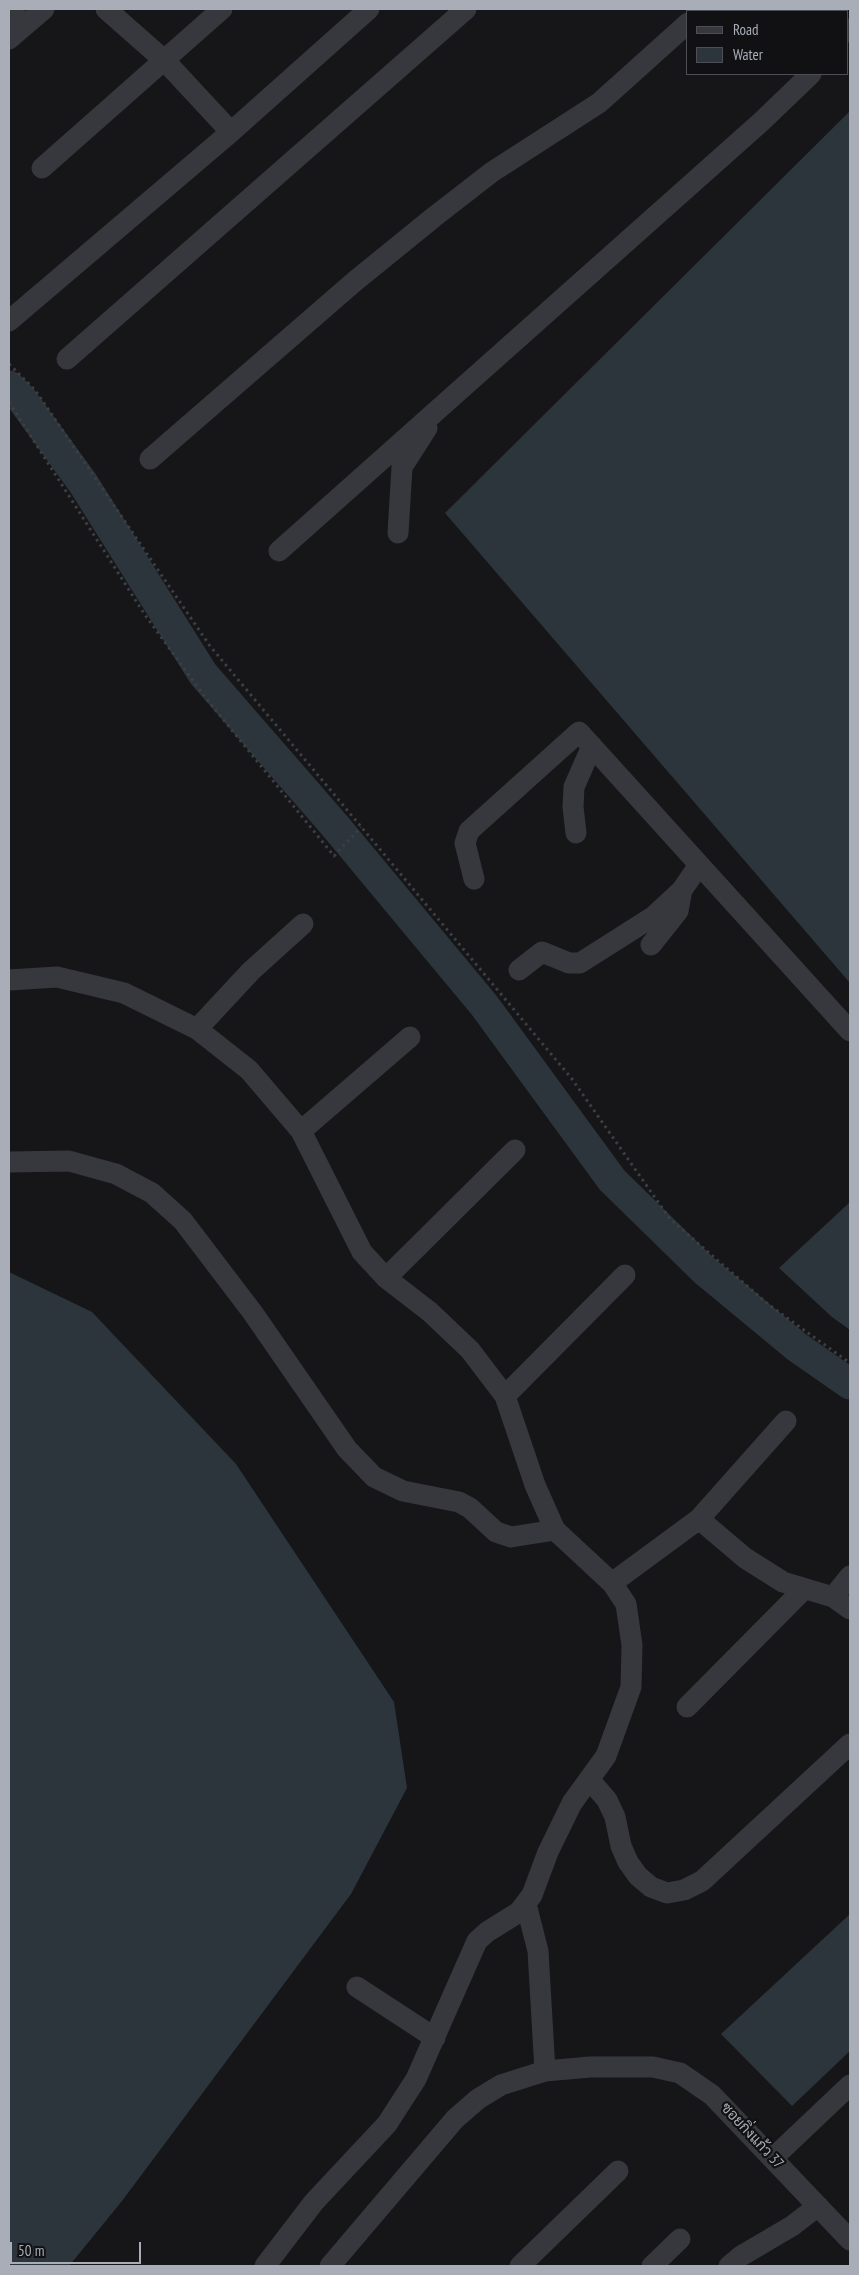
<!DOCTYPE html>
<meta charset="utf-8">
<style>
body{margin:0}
#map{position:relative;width:859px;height:2275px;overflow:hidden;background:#161618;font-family:"PT Sans Narrow",sans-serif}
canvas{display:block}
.frame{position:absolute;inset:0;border:10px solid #a8adb8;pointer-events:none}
.legend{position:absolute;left:686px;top:10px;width:162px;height:65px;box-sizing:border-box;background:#111113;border:1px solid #4d4f55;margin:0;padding:6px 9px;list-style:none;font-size:15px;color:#a8adb8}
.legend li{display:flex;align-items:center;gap:10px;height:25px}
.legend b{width:25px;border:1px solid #4d4f55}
.scale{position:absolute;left:10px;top:2242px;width:131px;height:22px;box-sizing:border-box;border:2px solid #a8adb8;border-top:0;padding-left:6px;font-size:15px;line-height:18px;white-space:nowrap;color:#a8adb8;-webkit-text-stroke:4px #111113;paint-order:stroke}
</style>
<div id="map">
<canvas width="859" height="2275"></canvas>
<div class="frame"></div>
<ul class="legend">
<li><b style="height:6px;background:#37383d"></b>Road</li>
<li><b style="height:14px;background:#2c353c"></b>Water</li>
</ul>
<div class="scale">50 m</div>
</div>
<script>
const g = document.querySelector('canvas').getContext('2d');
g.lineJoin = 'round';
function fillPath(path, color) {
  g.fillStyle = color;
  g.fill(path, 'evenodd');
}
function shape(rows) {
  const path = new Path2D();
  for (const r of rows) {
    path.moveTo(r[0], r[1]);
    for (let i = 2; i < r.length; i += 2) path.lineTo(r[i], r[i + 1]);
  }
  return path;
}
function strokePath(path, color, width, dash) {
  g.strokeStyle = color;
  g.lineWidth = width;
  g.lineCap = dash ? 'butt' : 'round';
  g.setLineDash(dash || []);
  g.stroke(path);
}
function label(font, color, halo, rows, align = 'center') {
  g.font = font + ' "PT Sans Narrow",Sarabun,sans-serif';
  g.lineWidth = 4.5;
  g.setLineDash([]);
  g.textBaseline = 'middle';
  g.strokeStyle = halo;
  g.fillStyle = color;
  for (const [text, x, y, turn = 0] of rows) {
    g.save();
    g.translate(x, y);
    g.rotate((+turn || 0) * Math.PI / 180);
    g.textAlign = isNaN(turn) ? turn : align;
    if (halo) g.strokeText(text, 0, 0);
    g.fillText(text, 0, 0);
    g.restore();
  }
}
const water = shape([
 [850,111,850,983,445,513],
 [850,1202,850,1330,832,1317,779,1268],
 [9,1272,92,1312,236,1464,394,1702,407,1788,351,1894,122,2201,69,2266,9,2266],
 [850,1914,850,2051,792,2106,721,2034]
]);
const river = shape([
 [9,386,21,398,83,483,203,674,336,827,484,1005,612,1180,704,1270,797,1347,850,1384]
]);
const path = shape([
 [9,364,35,390,210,646,572,1079,670,1219,769,1305,850,1363],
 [9,402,145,615,205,697,334,856,361,827]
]);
const minor = shape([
 [10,9,24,26],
 [106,9,165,61,231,132],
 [830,9,832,11],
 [700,11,703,9],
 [848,29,850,32],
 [9,39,44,9],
 [42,168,222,9],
 [9,321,231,132,369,9],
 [67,359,466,9],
 [150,459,354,282,434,217,492,172,599,103,688,23],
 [398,533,402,467,427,428],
 [279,551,761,122,811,74],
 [576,833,573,807,574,787,592,746],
 [474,879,465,843,469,831,579,732,850,1031],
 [651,945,678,911,681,895],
 [519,970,542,952,569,963,580,963,654,916,682,890,699,865],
 [9,980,57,977,124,993,197,1029,249,1070,301,1131,362,1252,386,1278,430,1312,470,1350,505,1396,535,1485,555,1530,612,1583,626,1604,632,1645,631,1687,606,1756,572,1803,548,1852,532,1895,519,1912,487,1932,477,1941,416,2079,387,2124,314,2202,265,2266],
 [197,1029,251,971,303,924],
 [301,1131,410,1037],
 [9,1162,69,1161,116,1174,152,1193,183,1221,253,1313,347,1449,374,1477,403,1491,459,1502,470,1508,496,1532,511,1537,555,1530],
 [386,1278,515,1150],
 [505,1396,625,1275],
 [699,1519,745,1558,783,1582,833,1597,850,1609],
 [612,1583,699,1519,786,1421],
 [833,1597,850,1576],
 [687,1707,804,1589],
 [589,1779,607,1800,615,1817,621,1846,628,1862,638,1876,651,1887,667,1893,684,1890,702,1881,850,1744],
 [526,1904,538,1951,545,2071],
 [357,1987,435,2038],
 [773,2158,850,2085],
 [330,2266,455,2119,478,2099,501,2085,545,2071,590,2067,653,2067,680,2073,712,2095,850,2240],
 [520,2266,618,2171],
 [652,2266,680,2239],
 [729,2266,741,2256,792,2226,818,2206]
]);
const streetNames = [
 ["ซอยกิ่งแก้ว 37",752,2136,47]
];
fillPath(water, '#2c353c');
strokePath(river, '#2c353c', 31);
strokePath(path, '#3d3f44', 3, [2.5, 4]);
strokePath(minor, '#37383d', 21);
label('15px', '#a8adb8', '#111113', streetNames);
</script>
